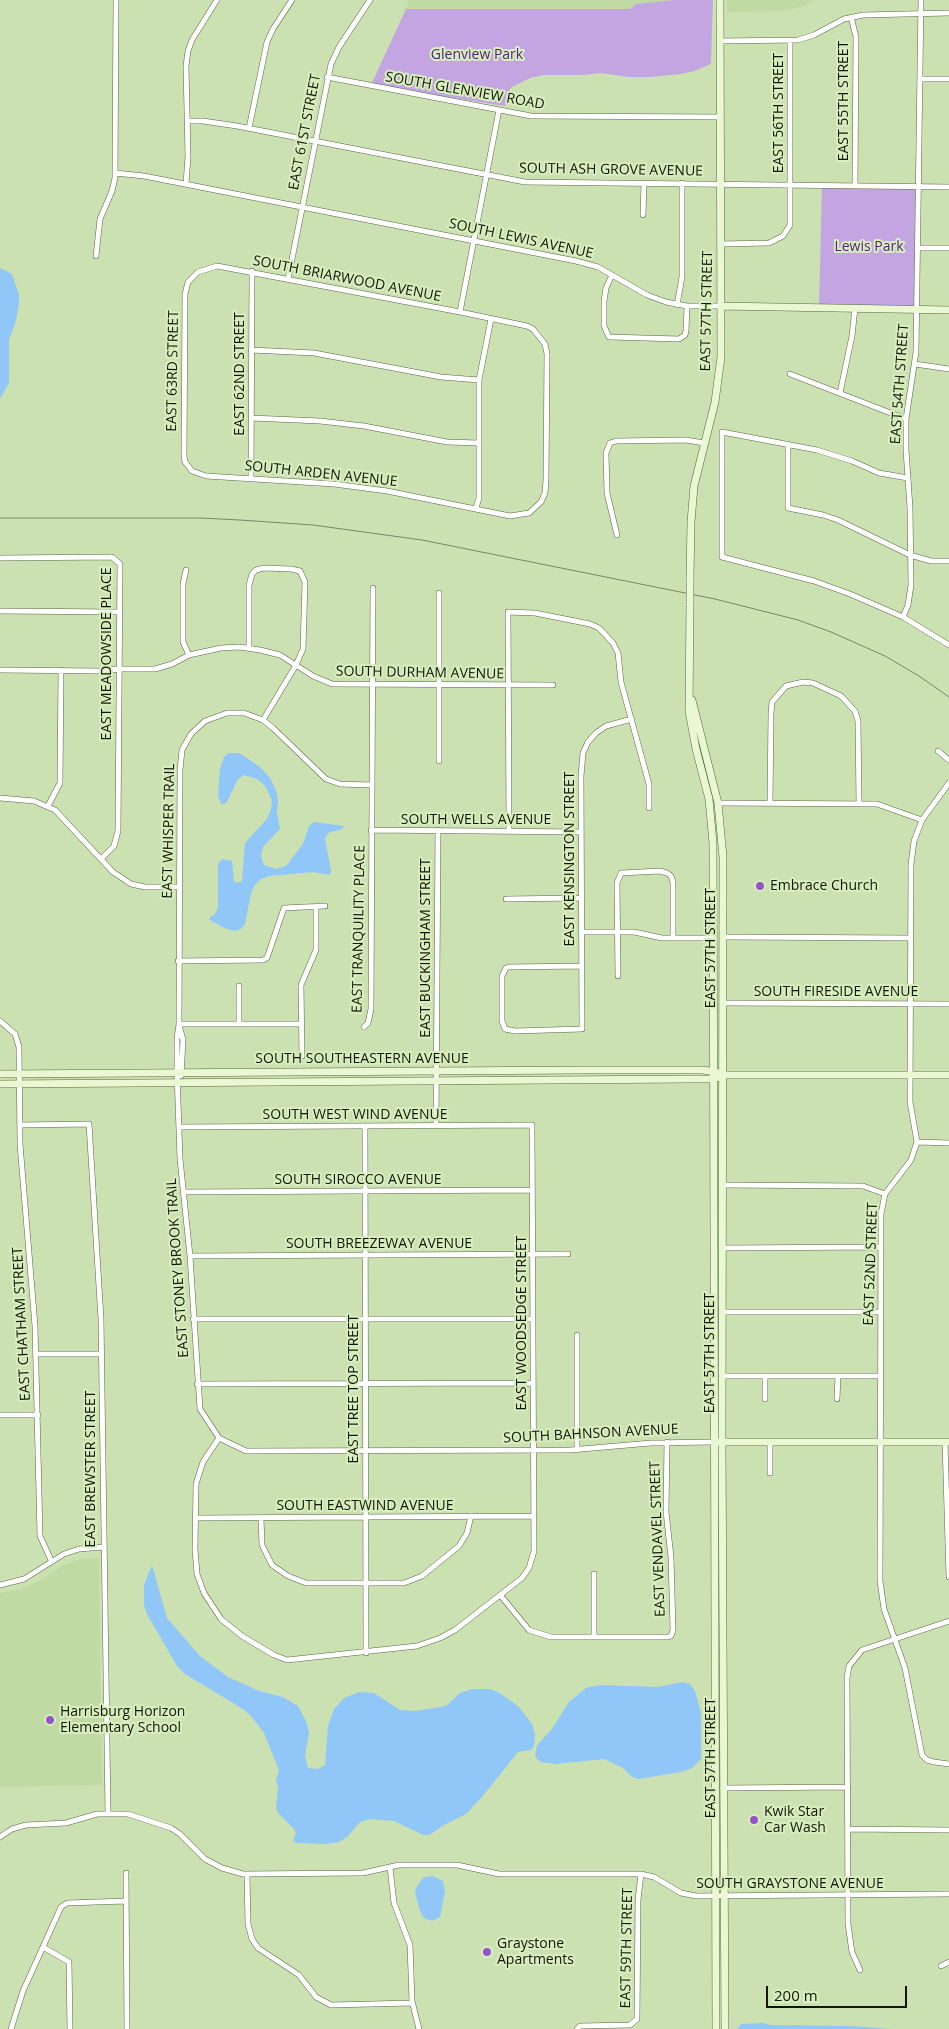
<!DOCTYPE html>
<style>
body{margin:0}
#map{position:relative;width:949px;height:2029px;overflow:hidden;background:#cce1b2;font-family:"Open Sans",sans-serif}
canvas{display:block}
.scale{position:absolute;left:766px;top:1986px;width:141px;height:22px;box-sizing:border-box;border:2px solid #101706;border-top:0;padding-left:6px;font-size:15px;line-height:18px;white-space:nowrap;color:#101706;-webkit-text-stroke:4px #d9eebf;paint-order:stroke}
</style>
<div id="map">
<canvas width="949" height="2029"></canvas>
<div class="scale">200 m</div>
</div>
<script>
const g = document.querySelector('canvas').getContext('2d');
g.lineJoin = 'round';
function fillPath(path, color) {
  g.fillStyle = color;
  g.fill(path, 'evenodd');
}
function shape(rows) {
  const path = new Path2D();
  for (const r of rows) {
    path.moveTo(r[0], r[1]);
    for (let i = 2; i < r.length; i += 2) path.lineTo(r[i], r[i + 1]);
  }
  return path;
}
function strokePath(path, color, width, dash) {
  g.strokeStyle = color;
  g.lineWidth = width;
  g.lineCap = dash ? 'butt' : 'round';
  g.setLineDash(dash || []);
  g.stroke(path);
}
function label(font, color, halo, rows, align = 'center') {
  g.font = font + ' "Open Sans",sans-serif';
  g.lineWidth = 4;
  g.setLineDash([]);
  g.textBaseline = 'middle';
  g.strokeStyle = halo;
  g.fillStyle = color;
  for (const [text, x, y, turn = 0] of rows) {
    g.save();
    g.translate(x, y);
    g.rotate((+turn || 0) * Math.PI / 180);
    g.textAlign = isNaN(turn) ? turn : align;
    if (halo) g.strokeText(text, 0, 0);
    g.fillText(text, 0, 0);
    g.restore();
  }
}
const built = shape([
 [409,0,680,0,636,4,630,9,406,9],
 [727,0,814,0,803,6,784,11,727,12],
 [99,1558,102,1785,0,1787,0,1593,22,1589,42,1579,63,1565,81,1559]
]);
const green = shape([
 [675,0,713,0,711,64,694,71,681,74,649,77,630,77,600,73,584,75,543,75,530,78,510,88,505,106,371,85,406,9,630,9,636,4],
 [822,185,918,186,916,309,819,308]
]);
const water = shape([
 [0,268,12,274,19,295,19,303,16,321,9,340,9,383,0,399],
 [228,753,239,753,260,767,270,778,276,790,278,801,277,813,280,829,263,847,261,856,264,865,276,869,286,866,303,844,309,826,314,822,344,826,342,829,328,833,325,838,331,871,330,875,313,872,269,876,261,879,255,885,251,893,245,924,241,929,235,931,224,928,210,920,209,918,215,914,218,908,218,864,222,859,232,861,234,881,237,883,242,881,245,843,266,820,271,810,272,800,265,786,257,779,244,775,238,779,227,802,224,804,221,804,218,796,220,769,224,757],
 [152,1565,167,1618,200,1656,228,1677,259,1691,283,1697,298,1706,307,1723,309,1734,305,1755,308,1768,318,1769,325,1765,328,1726,334,1709,344,1698,359,1692,374,1693,400,1710,415,1711,446,1706,460,1693,472,1689,490,1689,498,1692,518,1706,526,1716,532,1724,535,1734,534,1746,531,1750,518,1752,481,1798,466,1814,444,1825,429,1835,423,1835,394,1821,371,1819,360,1822,347,1837,339,1842,326,1844,296,1843,293,1840,296,1833,294,1829,278,1813,276,1808,278,1787,276,1781,279,1770,264,1733,251,1716,243,1709,185,1674,177,1666,147,1614,144,1605,144,1585],
 [682,1682,690,1684,695,1691,701,1713,701,1759,692,1768,681,1772,639,1779,632,1777,623,1768,604,1759,555,1764,541,1762,537,1759,535,1755,537,1745,552,1729,569,1702,586,1688,600,1685,658,1687],
 [433,1876,443,1881,445,1892,440,1917,432,1921,424,1918,420,1911,415,1893,417,1886,424,1877],
 [763,2023,770,2025,852,2026,892,2029,737,2029,741,2024]
]);
const street = shape([
 [851,17,856,37,855,186],
 [720,41,798,40,814,35,844,19,863,15,949,13],
 [327,77,531,116,720,117],
 [921,79,949,79],
 [188,121,203,121,237,126,525,182,949,187],
 [249,128,267,42,273,29,292,0],
 [115,173,144,176,576,261,598,267,647,295,666,302,687,306,721,306],
 [186,184,188,156,186,66,188,51,192,40,217,0],
 [643,215,644,183],
 [720,244,769,243,783,236,790,225,790,41],
 [917,248,949,248],
 [96,256,100,219,112,191,115,178,116,0],
 [217,266,460,312,527,326,533,329,545,344,547,354,546,480,545,493,541,502,529,513,510,516,387,491,334,484,206,476,192,471,185,462,184,456,185,294,188,282,198,272,217,266],
 [612,275,606,288,604,301,604,326,609,337,679,339,685,335,686,331,687,306],
 [288,279,331,64,339,47,370,0],
 [677,305,682,277,682,183],
 [460,312,499,110],
 [251,350,314,353,441,377,479,380],
 [915,364,949,369],
 [790,374,906,419],
 [840,393,852,336,855,308],
 [251,418,320,421,364,426,447,442,478,443],
 [788,444,788,508,823,515,838,520,910,555,931,561,949,561],
 [251,478,252,271],
 [908,478,879,473,852,461,817,450,722,432,722,557,814,581,850,594,903,617,949,645],
 [476,508,479,498,479,380,491,319],
 [617,535,607,493,606,453,610,443,616,441,686,440,704,443],
 [0,558,112,557,120,564,118,831,114,846,101,859],
 [186,570,183,584,183,642,189,655],
 [439,593,439,761],
 [0,611,119,612],
 [903,617,908,605,911,585,910,508,906,450,906,419,916,352,921,0],
 [249,648,249,585,252,574,256,570,264,568,291,569,300,571,305,582,303,649,296,665,263,720],
 [0,670,100,671,119,669,155,669,172,664,189,655,221,648,239,647,260,650,280,655,313,676,332,684,553,685],
 [938,751,949,760],
 [949,783,922,820,914,841,911,864,910,1102,917,1142,911,1160,885,1194,881,1214,880,1581,884,1609,905,1668,922,1755,927,1760,934,1762,949,1764],
 [371,785,340,784,326,779,273,728,263,720,244,713,227,713,205,721,191,734,182,750,180,770,179,1024,177,1039,177,1073,180,1159,190,1256,200,1409,219,1438,246,1451,570,1450,651,1443,713,1442],
 [0,798,34,801,55,810,113,872,131,884,145,887,179,887],
 [718,803,877,804,922,820],
 [770,803,771,713,772,702,786,686,803,682,813,683,841,696,855,711,858,721,859,803],
 [48,806,60,783,61,670],
 [371,830,581,832],
 [509,831,508,612,535,613,590,624,599,628,613,643,618,653,621,682,649,784,649,808],
 [506,899,581,898],
 [582,932,634,932,662,938,714,938],
 [724,937,911,938],
 [178,961,263,960,267,958,284,908,325,906],
 [582,966,509,967,506,968,502,976,502,1021,505,1029,515,1031,582,1029,581,776,583,753,588,742,596,733,606,726,632,719],
 [618,976,617,883,621,873,660,871,667,873,671,876,673,882,673,938],
 [239,986,239,1024],
 [723,1003,949,1004],
 [0,1021,15,1034,19,1047,20,1144,35,1326,40,1536,51,1560],
 [179,1024,301,1024],
 [179,1025,183,1040,181,1076],
 [364,1027,368,1023,371,1009,373,588],
 [302,1056,301,985,316,950,316,906],
 [20,1125,89,1124,101,1319,108,1814],
 [436,1125,438,830],
 [365,1126,366,1653],
 [179,1127,532,1125,534,1551,529,1568,522,1578,455,1630,440,1638,417,1646,287,1660,274,1655,242,1636,221,1619,204,1593,197,1574,195,1549,196,1484,203,1462,219,1438],
 [917,1142,949,1143],
 [723,1185,863,1186,885,1194],
 [184,1192,532,1190],
 [722,1248,881,1247],
 [190,1256,568,1254],
 [722,1312,881,1312],
 [193,1319,533,1319],
 [577,1335,577,1450],
 [37,1354,101,1354],
 [722,1376,880,1376],
 [197,1384,533,1383],
 [765,1399,765,1376],
 [837,1399,838,1376],
 [0,1415,38,1415],
 [770,1442,770,1473],
 [945,1442,949,1577],
 [196,1518,534,1516],
 [261,1518,262,1545,272,1565,288,1576,306,1583,404,1583,422,1576,459,1546,467,1533,471,1516],
 [0,1585,24,1579,64,1554,79,1549,103,1547],
 [501,1596,529,1630,551,1637,668,1637,671,1636,673,1630,671,1557,666,1512,667,1442],
 [594,1637,594,1574],
 [723,1788,848,1787],
 [848,1829,949,1830],
 [0,1837,12,1829,26,1825,66,1823,97,1814,128,1814,171,1828,180,1834,205,1859,222,1868,243,1874,363,1873,399,1865,457,1865,499,1874,641,1874,654,1877,681,1893,696,1896,949,1894],
 [390,1867,394,1903,410,1945,412,2001,419,2029],
 [126,1873,127,2029],
 [247,1874,248,1924,252,1939,258,1948,299,1975,316,1997,331,2005,412,2003],
 [43,1947,69,1962,70,2029],
 [941,1966,949,1962],
 [860,1970,852,1952,848,1924,847,1678,849,1666,862,1650,949,1621],
 [11,2029,23,1991,61,1907,67,1903,126,1901],
 [577,2029,580,2026,630,2025,637,2019,638,1900,641,1874]
]);
const secondary = shape([
 [721,306,949,310],
 [690,579,691,522,694,486,715,402,721,357,720,0],
 [690,604,689,711,696,749,709,799,713,843,716,2029],
 [692,700,718,803,723,857,722,1442,725,2029],
 [0,1074,582,1070,702,1070,716,1072],
 [0,1084,690,1079,714,1079,723,1075,949,1075],
 [719,1442,949,1442]
]);
const rail = shape([
 [0,518,201,518,240,520,313,525,422,540,715,599,798,620,831,632,885,656,919,676,949,697]
]);
const secondaryBridge = shape([
 [690,604,690,579]
]);
const markers = [
 [760,886,5,"#9554c9"],
 [50,1720,5,"#9554c9"],
 [754,1820,5,"#9554c9"],
 [487,1952,5,"#9554c9"]
];
const parkNames = [
 ["Glenview Park",477,55],
 ["Lewis Park",869,247]
];
const streetNames = [
 ["SOUTH GLENVIEW ROAD",465,91,10],
 ["EAST 55TH STREET",844,101,-90],
 ["EAST 56TH STREET",779,113,-90],
 ["EAST 61ST STREET",305,132,-79],
 ["SOUTH ASH GROVE AVENUE",611,170,1],
 ["SOUTH LEWIS AVENUE",521,239,12],
 ["SOUTH BRIARWOOD AVENUE",347,279,11],
 ["EAST 57TH STREET",707,311,-89],
 ["EAST 63RD STREET",173,371,-89],
 ["EAST 62ND STREET",240,374,-90],
 ["EAST 54TH STREET",900,384,-86],
 ["SOUTH ARDEN AVENUE",321,474,6],
 ["EAST MEADOWSIDE PLACE",107,654,-90],
 ["SOUTH DURHAM AVENUE",420,673,1],
 ["SOUTH WELLS AVENUE",476,820],
 ["EAST WHISPER TRAIL",169,831,-89],
 ["EAST KENSINGTON STREET",570,859,-90],
 ["EAST TRANQUILITY PLACE",359,929,-89],
 ["EAST BUCKINGHAM STREET",426,948,-90],
 ["EAST 57TH STREET",711,948,-90],
 ["SOUTH FIRESIDE AVENUE",836,992],
 ["SOUTH SOUTHEASTERN AVENUE",362,1059],
 ["SOUTH WEST WIND AVENUE",355,1115],
 ["SOUTH SIROCCO AVENUE",358,1180],
 ["SOUTH BREEZEWAY AVENUE",379,1244],
 ["EAST 52ND STREET",871,1264,-88],
 ["EAST STONEY BROOK TRAIL",178,1268,-94],
 ["EAST WOODSEDGE STREET",522,1323,-90],
 ["EAST CHATHAM STREET",22,1324,-93],
 ["EAST 57TH STREET",710,1353,-90],
 ["EAST TREE TOP STREET",354,1389,-90],
 ["SOUTH BAHNSON AVENUE",591,1434,-3],
 ["EAST BREWSTER STREET",91,1469,-90],
 ["SOUTH EASTWIND AVENUE",365,1506],
 ["EAST VENDAVEL STREET",658,1539,-92],
 ["EAST 57TH STREET",711,1758,-90],
 ["SOUTH GRAYSTONE AVENUE",790,1884],
 ["EAST 59TH STREET",627,1948,-89]
];
const poiNames = [
 ["Embrace Church",770,886],
 ["Harrisburg Horizon",60,1712],
 ["Elementary School",60,1728],
 ["Kwik Star",764,1812],
 ["Car Wash",764,1828],
 ["Graystone",497,1944],
 ["Apartments",497,1960]
];
fillPath(built, '#c1d9a3');
fillPath(green, '#c3a5e1');
fillPath(water, '#91c6f8');
strokePath(street, '#56673e', 6);
strokePath(secondary, '#56673e', 8);
strokePath(street, '#fff', 5);
strokePath(secondary, '#e9f8d2', 7);
strokePath(rail, '#778564', 1);
strokePath(secondaryBridge, '#56673e', 8, []);
strokePath(secondaryBridge, '#e9f8d2', 7);
for (const [x, y, r, color] of markers) {
  const dot = new Path2D();
  dot.arc(x, y, r, 0, 2 * Math.PI);
  g.fillStyle = color;
  g.fill(dot);
  strokePath(dot, '#d9eebf', 2);
}
label('14px', '#532177', '#d9eebf', parkNames);
label('14px', '#101706', '#d9eebf', streetNames);
label('14px', '#101706', '#d9eebf', poiNames, 'left');
</script>
